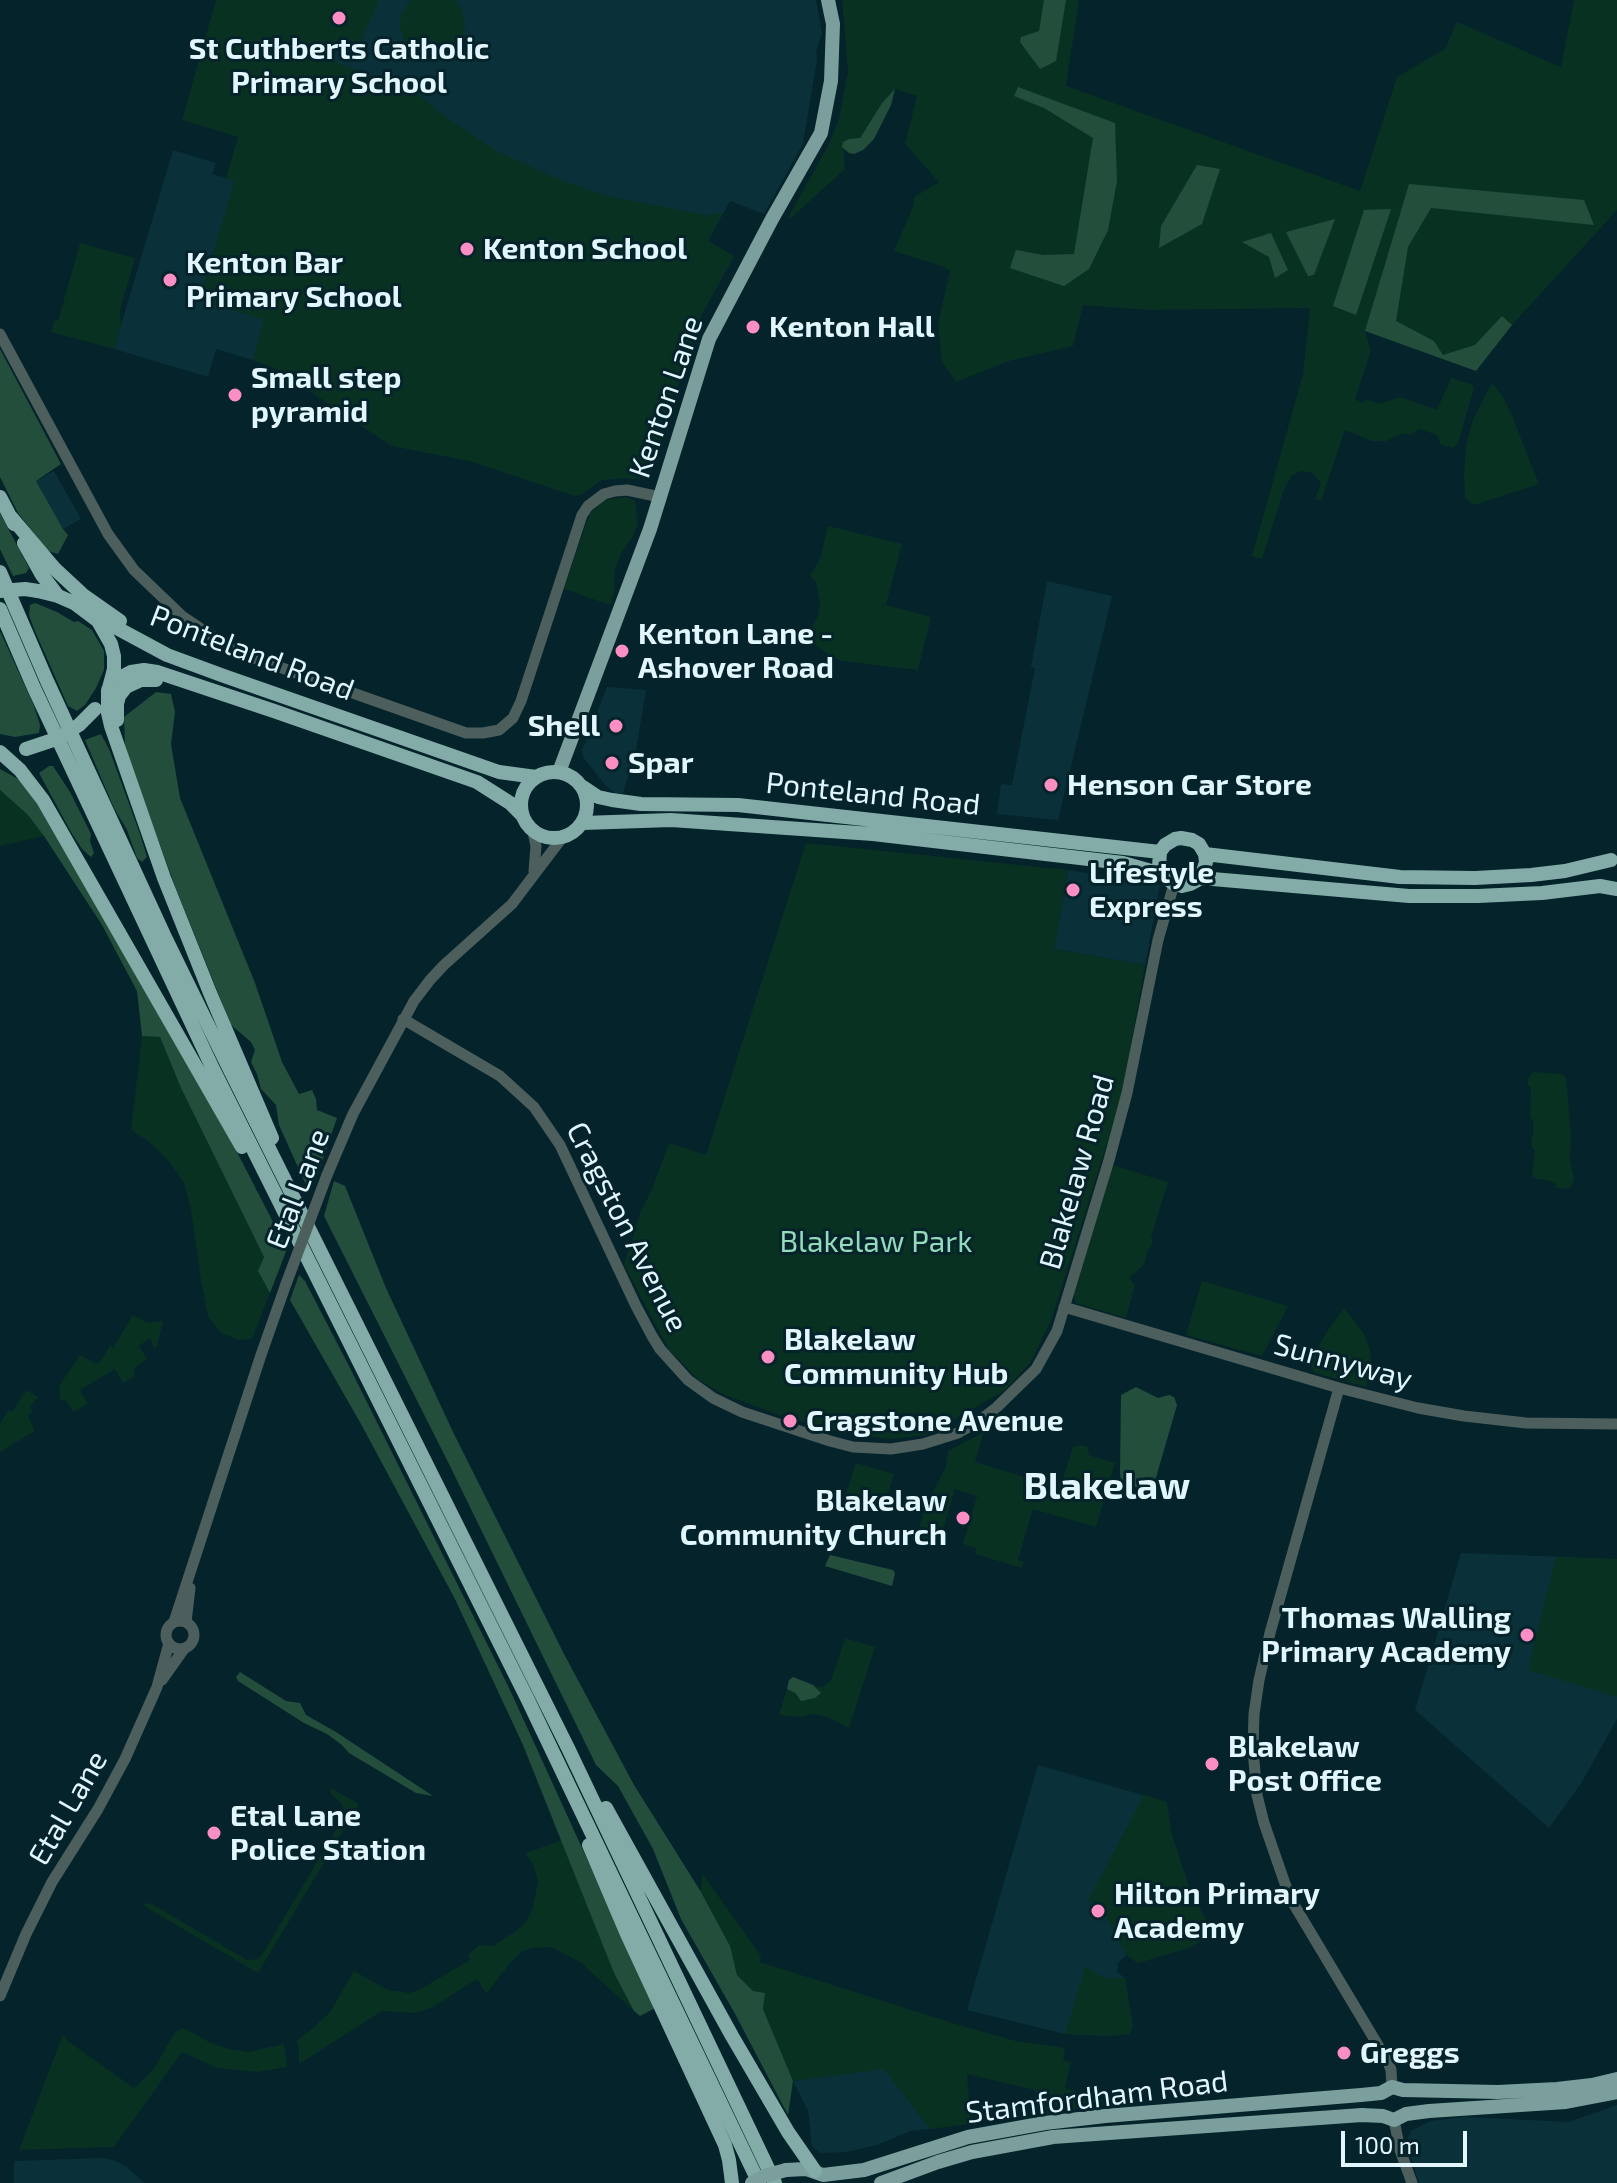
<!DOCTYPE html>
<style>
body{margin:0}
#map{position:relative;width:1617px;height:2183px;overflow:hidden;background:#05232a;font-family:"Exo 2",sans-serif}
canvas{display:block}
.scale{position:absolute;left:1341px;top:2131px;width:126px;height:36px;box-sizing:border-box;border:4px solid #e2f7fd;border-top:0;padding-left:10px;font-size:24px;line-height:28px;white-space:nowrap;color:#e2f7fd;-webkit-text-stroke:6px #05232a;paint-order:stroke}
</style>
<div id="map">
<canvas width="1617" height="2183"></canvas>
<div class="scale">100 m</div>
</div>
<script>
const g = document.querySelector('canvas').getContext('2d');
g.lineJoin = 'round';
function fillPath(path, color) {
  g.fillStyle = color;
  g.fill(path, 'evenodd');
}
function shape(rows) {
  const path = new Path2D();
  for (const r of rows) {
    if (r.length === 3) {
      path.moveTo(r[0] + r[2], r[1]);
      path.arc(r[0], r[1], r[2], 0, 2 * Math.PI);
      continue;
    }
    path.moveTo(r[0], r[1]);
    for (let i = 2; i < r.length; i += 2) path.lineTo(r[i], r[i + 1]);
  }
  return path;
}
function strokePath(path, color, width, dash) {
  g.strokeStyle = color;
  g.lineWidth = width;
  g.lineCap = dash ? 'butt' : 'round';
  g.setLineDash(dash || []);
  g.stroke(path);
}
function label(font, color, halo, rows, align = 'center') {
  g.font = font + ' "Exo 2",sans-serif';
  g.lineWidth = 6;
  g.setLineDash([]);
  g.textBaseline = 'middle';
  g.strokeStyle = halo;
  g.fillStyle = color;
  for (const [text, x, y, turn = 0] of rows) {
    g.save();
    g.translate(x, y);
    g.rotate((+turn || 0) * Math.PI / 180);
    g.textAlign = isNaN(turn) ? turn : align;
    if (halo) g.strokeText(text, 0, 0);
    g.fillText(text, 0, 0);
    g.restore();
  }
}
const built = shape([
 [314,0,816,0,822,33,816,52,817,60,803,144,764,214,730,201,708,241,734,256,702,314,672,402,653,469,639,479,623,478,602,480,582,494,575,496,470,461,392,446,275,368,252,360,216,349,208,377,114,349,173,150,216,163,212,174,255,187],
 [54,471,81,519,63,529,36,481],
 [1047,581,1112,596,1058,820,997,814,1001,784,1012,785,1035,668,1031,667],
 [607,687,646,690,636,750,623,793,615,793,606,786,583,757,582,750],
 [1068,870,1160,885,1145,965,1054,949],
 [1461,1553,1617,1559,1617,1719,1582,1782,1549,1828,1415,1710],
 [1038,1765,1167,1802,1171,1832,1189,1887,1213,1934,1188,1948,1138,1963,1126,1955,1118,1963,1117,1972,1125,1978,1133,2026,1129,2034,1109,2036,1065,2034,967,2010],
 [884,2068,930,2129,911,2131,877,2145,846,2152,820,2153,812,2146,808,2111,793,2081],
 [1617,2105,1617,2183,1419,2183,1406,2142,1411,2131,1430,2121,1465,2117,1569,2122],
 [103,2158,116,2161,127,2167,144,2183,14,2183,14,2161]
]);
const green = shape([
 [216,0,379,0,355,56,312,41,308,51,419,95,442,114,497,151,556,178,604,195,705,215,723,213,708,241,734,256,702,314,672,402,653,469,639,479,623,478,602,480,582,494,575,496,470,461,392,446,275,368,253,360,264,320,199,300,234,182,226,178,238,137,182,120],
 [410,0,456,0,462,10,465,22,464,34,457,45,447,53,435,56,423,55,412,49,404,39,400,28,401,15],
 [842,0,1079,0,1066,86,1360,191,1397,77,1445,49,1457,22,1561,67,1574,0,1617,0,1617,210,1512,325,1476,371,1365,331,1371,351,1355,399,1363,403,1365,399,1379,404,1400,397,1437,410,1451,378,1471,384,1474,388,1458,443,1453,448,1441,445,1437,435,1419,429,1411,435,1403,433,1386,441,1372,441,1345,430,1321,501,1315,499,1321,483,1312,473,1301,471,1292,475,1284,489,1262,559,1252,556,1303,374,1310,308,1148,310,1083,305,1073,346,1009,361,956,382,942,362,938,324,950,271,944,267,894,251,914,204,914,197,939,182,905,144,917,96,895,89,882,103,859,139,849,139,843,142,845,169,793,216,787,219,829,144,839,118,848,72],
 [80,243,135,258,120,310,121,325,114,349,51,332,54,320,58,321],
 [1492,383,1502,395,1511,413,1539,484,1474,505,1465,498,1464,474,1466,446,1473,419],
 [626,497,635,500,638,524,633,536,622,552,615,570,614,592,610,605,564,589,590,513,605,500],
 [828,526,902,544,886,605,931,617,918,670,842,661,832,657,806,638,818,616,820,602,816,582,810,576,820,559],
 [0,790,28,815,44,836,0,846],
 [806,843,1068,870,1054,949,1145,965,1122,1096,1051,1321,1030,1363,1004,1391,927,1435,890,1439,847,1434,782,1416,723,1394,699,1380,669,1350,624,1265,640,1213,652,1189,669,1143,706,1155],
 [142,1036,160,1037,181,1088,264,1257,258,1271,270,1293,252,1339,238,1340,220,1332,208,1316,201,1281,191,1210,184,1183,169,1161,148,1141,131,1130],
 [1533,1072,1561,1074,1566,1077,1571,1135,1570,1160,1574,1179,1571,1187,1565,1189,1556,1188,1555,1183,1542,1179,1539,1180,1532,1176,1535,1151,1532,1148,1531,1137,1533,1135,1533,1121,1530,1117,1531,1088,1528,1085,1528,1078],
 [1112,1165,1168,1182,1151,1237,1153,1240,1151,1247,1148,1250,1144,1265,1129,1278,1135,1285,1126,1318,1076,1303,1073,1293],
 [1202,1281,1288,1306,1262,1356,1186,1335],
 [1344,1308,1363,1332,1370,1349,1371,1368,1366,1387,1316,1373,1311,1368,1311,1360,1326,1333],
 [133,1315,148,1323,163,1321,157,1346,154,1348,150,1338,139,1346,147,1359,134,1368,135,1376,123,1383,115,1369,80,1390,88,1404,73,1412,66,1400,60,1401,59,1386,80,1355,97,1364,103,1358,110,1345,113,1348],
 [26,1390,38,1397,30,1407,33,1411,28,1416,35,1431,0,1452,0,1424,8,1410,13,1411],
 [984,1432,975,1462,1028,1478,1029,1475,1061,1484,1073,1447,1079,1445,1088,1447,1089,1455,1115,1463,1096,1527,1033,1509,1018,1560,1024,1562,1022,1568,975,1554,976,1548,963,1544,977,1496,955,1489,939,1544,920,1538,917,1534,924,1510,946,1467,948,1451],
 [856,1463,894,1474,884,1508,845,1497],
 [1556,1557,1617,1559,1617,1697,1528,1670],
 [845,1638,875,1647,849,1728,830,1718,814,1714,800,1717,779,1715,787,1689,795,1693,797,1698,818,1688,813,1685,822,1687,831,1681],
 [331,1788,359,1804,258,1973,142,1905,147,1903,154,1905,247,1960,258,1959,262,1955,344,1816,344,1810,341,1803,331,1794],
 [1144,1795,1167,1802,1171,1832,1189,1887,1213,1934,1188,1948,1138,1963,1126,1955,1102,1909,1088,1900],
 [562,1840,614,1973,634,2011,580,1962,551,1947,531,1948,520,1953,511,1962,486,1994,477,1979,431,2008,416,2013,382,2011,299,2064,299,2049,297,2040,312,2029,330,2012,354,1971,388,1990,409,1993,419,1990,470,1960,468,1955,479,1945,493,1946,519,1929,527,1920,533,1907,538,1881,534,1867,526,1853],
 [702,1873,761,1956,760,1962,959,2025,1016,2041,1065,2048,1063,2060,1071,2062,1065,2088,1115,2103,1036,2116,1035,2090,967,2074,971,2124,930,2129,884,2069,793,2081,763,2009,765,1993,753,1991,737,1975,730,1946,701,1892],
 [1085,1967,1105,1978,1125,1978,1133,2026,1129,2034,1109,2036,1065,2034],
 [183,2028,211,2043,229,2049,248,2052,284,2044,287,2067,257,2072,217,2068,182,2052,114,2147,19,2150,63,2034,68,2041,134,2088,153,2070,175,2032]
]);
const forest = shape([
 [1044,0,1066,0,1056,61,1040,69,1020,42,1021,37,1039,31],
 [1018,87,1115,123,1117,181,1108,230,1089,269,1064,286,1010,268,1016,250,1043,255,1074,254,1093,138,1044,108,1014,96],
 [895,89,891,105,874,139,863,150,854,154,849,153,842,147,843,142,849,139,860,138,882,103],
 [1197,165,1220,169,1202,224,1159,248,1161,226],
 [1409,184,1584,200,1594,225,1431,208,1408,247,1396,321,1434,341,1443,355,1475,345,1502,316,1512,325,1476,371,1365,331],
 [1391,209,1356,315,1333,306,1364,210],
 [1335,219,1314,275,1308,276,1286,232],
 [1271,233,1288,270,1275,278,1269,257,1242,242],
 [0,349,61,464,36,481,63,529,68,535,58,554,48,551,18,513,0,477],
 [0,513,29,568,26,573,13,576,0,549],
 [35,603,57,612,74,622,78,621,92,630,104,651,104,670,96,688,85,705,77,711,68,706,34,629,29,615,30,605],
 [0,631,34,706,40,725,39,733,15,737,0,734],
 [156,692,171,694,175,712,171,744,180,798,255,983,282,1062,299,1094,312,1090,316,1099,317,1110,337,1118,316,1179,306,1185,279,1125,276,1105,261,1089,257,1074,251,1062,255,1050,251,1042,231,1025,175,886,129,759,125,744,124,717],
 [101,734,109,749,140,834,147,857,142,862,137,858,127,830,114,808,85,740],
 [49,766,53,766,70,792,91,834,90,841,94,853,91,857,82,849,71,832,39,773],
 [0,769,20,780,41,809,223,1125,287,1249,270,1293,258,1271,264,1257,181,1088,160,1037,142,1036,137,991,102,925,44,836,28,815,0,790],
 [334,1181,345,1186,386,1288,453,1432,564,1654,634,1785,701,1892,730,1946,737,1975,753,1991,765,1993,763,2009,793,2081,788,2115,734,2012,681,1919,653,1849,618,1786,596,1765,449,1464,324,1216],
 [299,1275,305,1281,350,1368,510,1690,655,2008,640,2016,634,2011,614,1973,523,1745,455,1599,361,1424,290,1300],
 [1136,1387,1158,1398,1169,1395,1174,1397,1177,1405,1153,1488,1147,1490,1128,1485,1121,1482,1120,1473,1121,1395],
 [830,1555,893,1570,895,1573,892,1586,825,1566],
 [240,1672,286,1701,300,1703,306,1715,336,1732,433,1796,416,1793,349,1753,342,1745,327,1734,304,1723,238,1681,236,1677],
 [793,1677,813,1685,821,1693,815,1698,801,1701,795,1693,787,1689,789,1680]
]);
const tertiary = shape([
 [0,334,108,534,134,570,182,616,230,648,251,657,466,733,483,733,499,730,513,718,521,701,582,515,588,506,604,494,615,491,627,490,660,497],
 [533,832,536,846,534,871],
 [403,1019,500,1076,534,1107,560,1145,636,1306,652,1336,660,1349,688,1380,713,1398,742,1412,830,1441,853,1447,891,1449,923,1444,958,1433,979,1421,997,1407,1036,1369,1057,1331,1109,1160,1127,1093,1158,940,1174,884],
 [327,1175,353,1114,414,1001,430,980,444,965,512,904,562,838],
 [1064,1307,1339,1388,1418,1408,1464,1416,1526,1423,1617,1424],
 [1339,1388,1270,1633,1259,1680,1254,1714,1253,1750,1257,1795,1264,1823,1290,1898,1388,2062,1391,2070,1392,2087],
 [180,1635,14],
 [174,1622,261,1355,286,1284],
 [186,1622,190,1588],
 [162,1680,184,1649],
 [0,1996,26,1934,52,1882,98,1809,125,1759,157,1687,169,1643],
 [1394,2120,1400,2150,1412,2183]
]);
const primary = shape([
 [559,772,650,529,709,339,772,219,821,133,831,81,833,24,828,0],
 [786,2170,806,2169,823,2175],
 [823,2175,864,2170,968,2137,1045,2123,1105,2116,1361,2095,1381,2093,1392,2087,1403,2090,1498,2092,1557,2089,1592,2085,1617,2079],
 [881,2183,938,2162,972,2152,1053,2137,1362,2115,1383,2116,1394,2120,1406,2114,1429,2111,1566,2102,1617,2092]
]);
const trunk = shape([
 [0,497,14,524],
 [11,517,55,569,83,595,120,621],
 [24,543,42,575,58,596],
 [0,572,47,681,164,935,227,1064,568,1748,775,2183],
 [38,591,58,596,74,603,98,621,111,644,114,656,114,669,109,688],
 [0,609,34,688,213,1069,527,1698,759,2183],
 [89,613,167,655,224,676,499,772,536,777],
 [112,682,131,672,144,670,157,672,274,711,477,782,510,803,522,815],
 [108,690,108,713,111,726,164,878,210,993,272,1138],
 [117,720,117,704,119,696,126,687,141,680,156,680],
 [0,752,20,770,43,800,242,1147],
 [554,805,33],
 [583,787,598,797,612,800,641,804,738,805,1160,852],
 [583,823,671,820,873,834,1123,863,1162,874,1174,884,1182,886,1190,884,1201,878,1206,862,1205,854,1199,844,1192,840,1181,838,1175,839,1165,845,1160,852,1159,867,1162,874],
 [1205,854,1400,877,1475,878,1531,875,1565,871,1611,860],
 [1201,878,1409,896,1478,896,1542,893,1600,886,1617,889],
 [606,1808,732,2036,788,2132,815,2171],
 [589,1845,627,1934,725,2145,729,2160,732,2183]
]);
const tertiaryBridge = shape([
 [286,1284,327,1175]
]);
const primaryBridge = shape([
 [752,2183,764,2176,786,2170]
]);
const trunkBridge = shape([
 [0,591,25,589,38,591],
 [26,749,59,738,79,725,95,709]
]);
const markers = [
 [339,18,8,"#fb8fc4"],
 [467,249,8,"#fb8fc4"],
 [170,280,8,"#fb8fc4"],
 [753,327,8,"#fb8fc4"],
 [235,395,8,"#fb8fc4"],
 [622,651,8,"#fb8fc4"],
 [616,726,8,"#fb8fc4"],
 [612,763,8,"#fb8fc4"],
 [1051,785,8,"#fb8fc4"],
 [1073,890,8,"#fb8fc4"],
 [768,1357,8,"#fb8fc4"],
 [790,1421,8,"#fb8fc4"],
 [963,1518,8,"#fb8fc4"],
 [1527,1635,8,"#fb8fc4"],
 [1212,1764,8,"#fb8fc4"],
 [214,1833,8,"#fb8fc4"],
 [1098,1911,8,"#fb8fc4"],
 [1344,2053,8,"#fb8fc4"]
];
const poiNames = [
 ["St Cuthberts Catholic",339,49,"center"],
 ["Primary School",339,83,"center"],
 ["Kenton School",483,249],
 ["Kenton Bar",186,263],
 ["Primary School",186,297],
 ["Kenton Hall",769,327],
 ["Small step",251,378],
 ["pyramid",251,412],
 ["Kenton Lane -",638,634],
 ["Ashover Road",638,668],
 ["Shell",600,726,"right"],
 ["Spar",628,763],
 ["Henson Car Store",1067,785],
 ["Lifestyle",1089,873],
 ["Express",1089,907],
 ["Blakelaw",784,1340],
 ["Community Hub",784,1374],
 ["Cragstone Avenue",806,1421],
 ["Blakelaw",947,1501,"right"],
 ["Community Church",947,1535,"right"],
 ["Thomas Walling",1511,1618,"right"],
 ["Primary Academy",1511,1652,"right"],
 ["Blakelaw",1228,1747],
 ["Post Office",1228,1781],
 ["Etal Lane",230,1816],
 ["Police Station",230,1850],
 ["Hilton Primary",1114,1894],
 ["Academy",1114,1928],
 ["Greggs",1360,2053]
];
const streetNames = [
 ["Kenton Lane",666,397,-71],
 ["Ponteland Road",252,653,21],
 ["Ponteland Road",873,794,6],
 ["Blakelaw Road",1077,1172,-74],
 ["Etal Lane",298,1189,-69],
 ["Cragston Avenue",627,1227,63],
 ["Sunnyway",1343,1362,15],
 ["Etal Lane",68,1808,-60],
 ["Stamfordham Road",1097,2097,-7]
];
const parkNames = [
 ["Blakelaw Park",876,1242]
];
const districtNames = [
 ["Blakelaw",1107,1486]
];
fillPath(built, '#0a313a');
fillPath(green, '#093122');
fillPath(forest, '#244e3c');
strokePath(tertiary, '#4d5f5d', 11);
strokePath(primary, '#7a9f9c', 14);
strokePath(trunk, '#83aca8', 14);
strokePath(tertiaryBridge, '#4d5f5d', 11);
strokePath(primaryBridge, '#7a9f9c', 14);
strokePath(trunkBridge, '#83aca8', 14);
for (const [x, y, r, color] of markers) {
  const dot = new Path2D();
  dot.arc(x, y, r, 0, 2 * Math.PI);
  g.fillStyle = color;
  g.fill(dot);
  strokePath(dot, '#05232a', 3);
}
label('bold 30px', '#e2f7fd', '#05232a', poiNames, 'left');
label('30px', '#e2f7fd', '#05232a', streetNames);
label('30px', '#93dbba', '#05232a', parkNames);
label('bold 38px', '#e2f7fd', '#05232a', districtNames);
</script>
